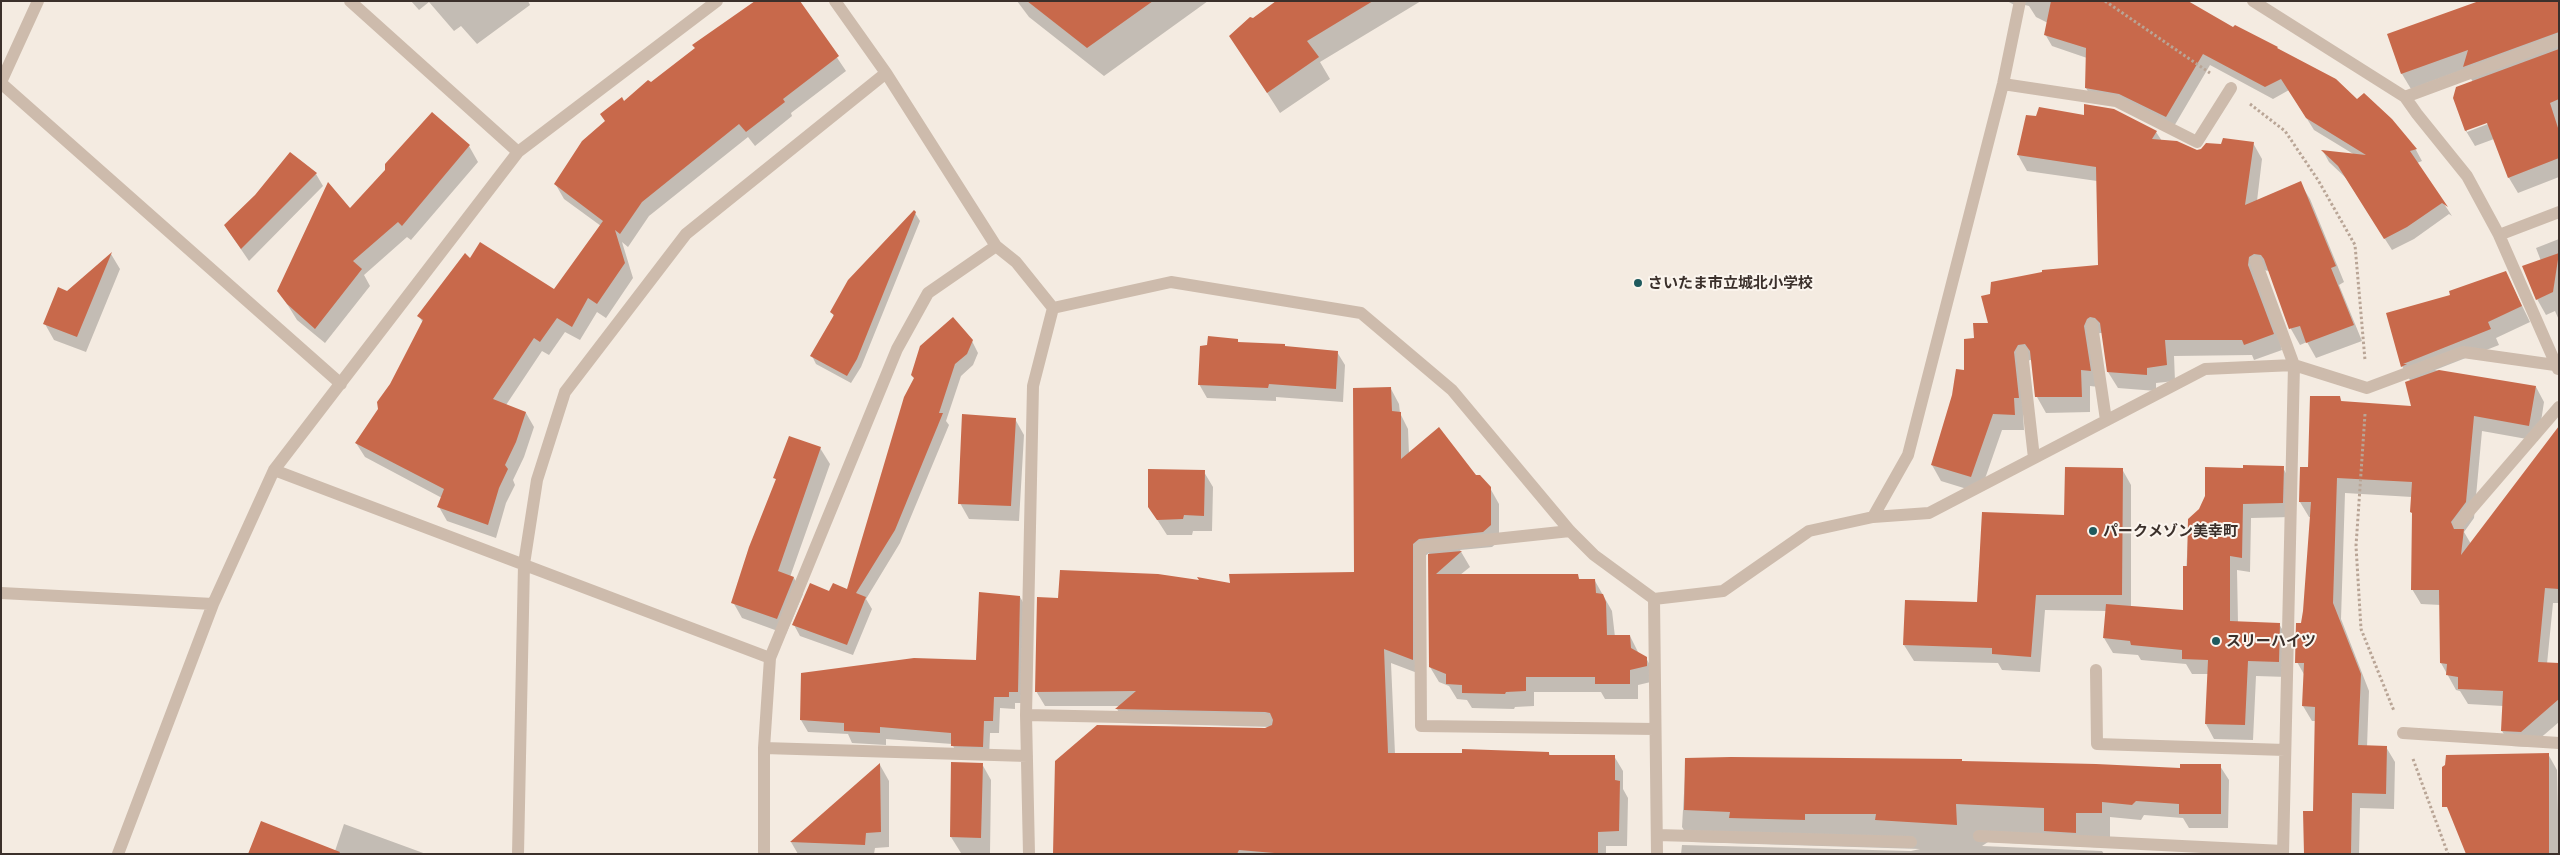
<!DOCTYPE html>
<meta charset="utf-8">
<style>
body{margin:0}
#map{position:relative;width:2560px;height:855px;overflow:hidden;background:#f4ebe1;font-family:"Public Sans",sans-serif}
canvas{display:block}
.frame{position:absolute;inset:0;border:2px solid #3b302b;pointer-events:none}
</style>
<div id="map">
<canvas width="2560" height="855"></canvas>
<div class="frame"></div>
</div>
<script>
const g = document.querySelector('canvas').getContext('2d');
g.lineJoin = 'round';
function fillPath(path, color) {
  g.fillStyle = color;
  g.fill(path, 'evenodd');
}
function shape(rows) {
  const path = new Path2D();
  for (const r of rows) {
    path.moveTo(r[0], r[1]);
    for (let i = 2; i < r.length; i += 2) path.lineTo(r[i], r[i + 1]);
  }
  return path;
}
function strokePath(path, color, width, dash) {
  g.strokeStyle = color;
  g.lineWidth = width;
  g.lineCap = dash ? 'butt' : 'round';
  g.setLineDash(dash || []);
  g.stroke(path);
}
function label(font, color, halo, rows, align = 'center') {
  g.font = font + ' "Public Sans","Noto Sans JP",sans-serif';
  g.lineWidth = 4;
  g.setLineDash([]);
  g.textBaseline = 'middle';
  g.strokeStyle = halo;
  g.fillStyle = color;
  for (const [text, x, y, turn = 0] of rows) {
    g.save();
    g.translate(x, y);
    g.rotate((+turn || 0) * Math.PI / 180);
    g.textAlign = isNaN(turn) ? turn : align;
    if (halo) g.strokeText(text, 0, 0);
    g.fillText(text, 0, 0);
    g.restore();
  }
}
const shadow = shape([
 [411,1,528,1,530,5,477,44,461,26,454,31,429,2,419,10],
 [799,1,846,71,791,113,792,116,755,146,748,137,649,216,628,247,622,242,633,278,606,318,597,312,580,340,565,332,549,355,542,351,506,405,526,413,534,427,524,457,513,480,515,485,506,503,496,538,447,521,439,507,442,498,365,457,356,443,379,410,423,323,419,316,470,260,555,290,601,226,564,199,556,185,606,122,624,102,651,84],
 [1017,1,1208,1,1104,76,1029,17],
 [1278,1,1421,1,1320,62,1330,79,1280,113,1231,36],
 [2007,1,2088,1,2234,29,2277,48,2357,101,2391,119,2416,150,2422,161,2417,163,2452,216,2449,214,2414,239,2392,250,2346,178,2329,162,2323,151,2355,155,2314,130,2289,90,2273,99,2210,65,2173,128,2127,105,2093,100,2086,88,2087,58,2052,46,2045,34,2048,23,2036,17,2029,6,2025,5,2020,8],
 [2559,1,2559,177,2518,193,2509,178,2494,139,2475,146,2466,131,2454,98,2473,82,2465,69,2411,89,2402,74,2389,35],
 [2492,120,2493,122,2467,132,2467,129],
 [2113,110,2156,132,2162,141,2197,151,2222,145,2253,143,2262,159,2257,201,2300,183,2310,199,2344,282,2339,285,2362,341,2316,358,2307,342,2300,345,2291,329,2269,271,2263,270,2282,350,2254,360,2252,355,2174,356,2175,381,2156,383,2156,391,2118,388,2108,372,2103,333,2100,333,2095,335,2099,387,2090,386,2090,412,2046,413,2037,397,2032,360,2030,360,2023,364,2027,413,2023,413,2024,430,2002,430,1980,493,1941,481,1932,465,1965,371,1989,325,2099,266,2097,181,2027,171,2018,155,2085,117],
 [469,146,478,162,411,240,407,237,364,275,370,286,325,343,297,320,279,291],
 [316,174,323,186,249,261,225,226],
 [915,213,920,221,861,367,851,383,816,364,812,356,834,317,832,312],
 [2559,239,2559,320,2555,311,2546,315,2537,299,2541,261,2536,248],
 [111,254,120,269,86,352,54,340,45,324,67,292],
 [2506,273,2530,322,2496,338,2499,345,2435,370,2536,387,2544,402,2538,441,2482,431,2474,518,2464,532,2471,544,2559,530,2559,603,2553,603,2547,664,2559,664,2559,722,2530,747,2511,746,2502,731,2503,706,2468,704,2460,691,2456,690,2441,663,2441,605,2421,604,2412,589,2412,497,2345,493,2341,619,2369,691,2367,747,2386,747,2395,762,2394,809,2360,808,2359,854,2305,854,2315,812,2317,732,2315,721,2312,721,2303,706,2305,676,2297,662,2304,612,2311,517,2309,517,2300,502,2309,468,2340,398,2342,402,2413,407,2411,382,2402,366,2388,314,2452,296],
 [1237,340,1239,343,1337,352,1345,365,1343,402,1276,397,1276,401,1207,398,1199,384],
 [972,341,978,353,973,365,961,376,946,421,949,425,900,543,866,599,872,609,853,655,800,636,794,625,829,592,848,591,906,397],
 [1391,389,1399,404,1400,413,1408,429,1409,454,1475,476,1490,488,1499,504,1499,541,1492,547,1460,550,1470,567,1460,575,1577,575,1580,580,1595,581,1612,611,1615,637,1630,636,1639,654,1646,658,1655,674,1655,681,1638,685,1638,699,1605,699,1601,692,1534,692,1534,706,1515,707,1514,709,1472,708,1467,700,1457,699,1449,686,1439,682,1430,667,1429,553,1421,559,1420,674,1391,663,1395,754,1549,753,1550,756,1614,756,1623,771,1623,789,1628,798,1627,846,1606,846,1606,854,1054,854,1273,727,1125,723,1117,709,1120,706,1045,706,1036,691,1060,600,1355,573],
 [1015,419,1024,435,1019,521,969,519,960,503],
 [820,448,830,464,790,577,794,578,803,594,786,634,742,618,733,602,777,481,775,478],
 [2283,468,2291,482,2291,517,2251,518,2250,572,2237,570,2238,623,2279,624,2288,639,2287,677,2256,676,2253,740,2214,739,2206,724,2208,674,2192,674,2186,664,2141,660,2138,655,2113,653,2104,638,2107,611,2045,610,2040,672,2002,670,1998,663,1914,661,1904,645,1979,603,2066,516,2122,469,2131,485,2131,607,2184,611,2189,519],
 [1204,472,1213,487,1212,531,1193,531,1192,535,1167,535,1149,507],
 [1020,597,1027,609,1025,703,1015,703,1015,709,1000,708,999,733,990,733,989,758,959,757,952,744,886,739,886,745,852,743,848,734,808,732,801,720,977,661],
 [2548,754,2557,770,2559,854,2467,854],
 [1686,759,1963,763,2181,770,2220,766,2229,780,2228,828,2189,828,2183,818,2144,815,2141,820,2110,817,2110,848,1988,842,1982,846,2102,851,2104,854,1681,854,1682,845,1911,851,1920,849,1691,842,1682,827],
 [952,763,982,764,991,780,990,853,961,853,951,837],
 [880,765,889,781,889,847,875,848,874,854,798,854,791,842],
 [344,824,426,854,334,854]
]);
const building = shape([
 [755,1,800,1,839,56,783,99,785,102,746,132,739,124,642,202,620,234,615,230,625,263,597,304,588,298,572,327,557,318,540,342,534,338,493,399,526,412,516,442,505,465,508,469,499,488,488,525,437,507,444,489,355,443,378,409,377,402,390,384,423,320,417,316,465,253,470,258,480,242,554,289,603,221,554,184,582,141,605,121,600,114,622,97,624,101,648,80,651,82,695,48,692,45],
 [1027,1,1153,1,1087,48],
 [1276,1,1373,1,1307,41,1319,57,1267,93,1229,36,1250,17,1253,18],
 [2051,1,2188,1,2233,27,2235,25,2278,47,2277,48,2336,79,2357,99,2364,93,2392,119,2417,149,2410,151,2448,207,2442,203,2407,227,2384,239,2338,166,2321,150,2366,155,2306,118,2281,79,2265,87,2203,54,2166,117,2119,94,2085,88,2086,48,2044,35],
 [2479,1,2559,1,2559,32,2463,67,2468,50,2401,74,2387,34],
 [2559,49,2559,99,2550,103,2559,131,2559,158,2508,178,2487,123,2465,131,2453,98,2456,87],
 [2084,104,2114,109,2157,131,2152,139,2177,141,2197,150,2201,149,2206,143,2221,144,2223,138,2254,142,2245,205,2301,181,2336,266,2331,268,2354,325,2306,343,2300,326,2289,329,2264,259,2261,255,2254,254,2249,257,2248,265,2274,334,2244,345,2242,340,2165,340,2167,365,2147,368,2147,375,2107,372,2100,323,2095,318,2090,317,2087,319,2084,326,2091,371,2081,370,2082,397,2035,397,2030,351,2025,344,2018,345,2014,352,2019,398,2014,398,2015,415,1993,414,1971,477,1931,465,1952,395,1956,369,1964,370,1964,339,1974,338,1973,323,1988,323,1981,296,1990,294,1991,282,2042,272,2042,270,2098,265,2096,167,2017,155,2026,115,2036,116,2039,107,2084,115],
 [432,112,470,145,402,226,398,222,353,261,362,269,315,329,287,304,277,291,328,182,350,208,385,170,385,164],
 [290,152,317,173,241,249,224,225,255,195],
 [914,210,916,212,857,359,847,376,810,356,834,315,830,312,848,280],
 [112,252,77,337,43,324,58,287,67,291],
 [2559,253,2553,292,2536,300,2522,266],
 [2506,271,2522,306,2488,322,2491,329,2403,364,2407,364,2401,367,2386,313,2450,295,2449,291],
 [953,317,973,340,967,354,955,364,939,413,943,413,895,530,856,593,866,597,847,645,792,625,810,583,829,591,833,583,847,589,904,397,914,378,911,375,920,346],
 [1208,336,1238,339,1238,342,1285,344,1285,346,1338,351,1336,389,1269,384,1268,388,1198,385,1200,346,1207,345],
 [2439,370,2536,386,2529,426,2474,416,2466,502,2451,522,2454,529,2464,529,2461,555,2559,426,2559,589,2545,588,2538,662,2559,663,2559,699,2521,732,2501,731,2503,691,2458,689,2458,677,2446,675,2447,664,2440,663,2439,590,2411,590,2412,513,2410,512,2412,482,2337,478,2333,603,2361,674,2358,745,2387,746,2386,794,2352,793,2351,854,2304,854,2303,811,2313,811,2315,707,2302,706,2304,663,2295,663,2296,623,2301,623,2303,611,2311,502,2299,502,2300,467,2308,467,2310,396,2340,396,2341,401,2411,406,2405,382],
 [1391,387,1392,411,1401,412,1401,459,1439,427,1476,475,1480,475,1491,487,1491,525,1483,532,1419,539,1413,544,1413,660,1384,649,1388,753,1462,753,1462,749,1549,752,1549,755,1615,755,1615,780,1620,781,1619,831,1598,832,1598,854,1286,854,1239,850,1237,854,1053,854,1055,761,1097,725,1265,728,1272,725,1273,720,1270,713,1265,712,1115,709,1136,691,1035,692,1037,597,1058,598,1060,570,1158,574,1199,580,1197,577,1230,583,1229,574,1354,572,1353,388],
 [962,414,1016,418,1011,506,958,504],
 [789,436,821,447,778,571,794,577,777,619,731,603,749,547,776,479,773,478],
 [2243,465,2284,466,2283,503,2243,504,2242,558,2230,556,2230,621,2280,623,2279,662,2248,661,2245,725,2205,724,2208,660,2182,659,2182,650,2131,645,2130,641,2103,638,2106,604,2183,610,2183,566,2187,566,2188,519,2199,509,2205,496,2205,467,2243,468],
 [2065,467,2123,468,2122,595,2036,595,2031,657,1992,654,1992,648,1903,645,1905,600,1977,602,1982,512,2064,515],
 [1148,469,1205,470,1204,516,1184,515,1183,519,1157,520,1148,507],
 [1462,551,1436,574,1578,574,1579,579,1595,579,1596,593,1603,594,1606,602,1607,635,1630,635,1631,648,1647,657,1647,666,1630,670,1630,684,1595,684,1595,677,1526,677,1526,691,1506,692,1505,694,1462,693,1462,685,1446,684,1446,674,1429,667,1428,554],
 [979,592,1020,596,1018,692,1009,692,1009,697,994,697,993,721,984,721,983,747,951,746,951,733,880,727,880,733,844,731,844,723,800,720,801,673,914,658,976,660],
 [2549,753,2549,854,2466,854,2447,807,2442,807,2442,767,2445,765,2446,755],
 [1731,757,1962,759,1962,761,2096,764,2180,768,2180,764,2221,764,2221,814,2179,814,2179,804,2136,801,2132,805,2102,802,2102,813,2076,813,2076,833,2044,831,2044,808,1956,804,1957,825,1875,820,1876,814,1805,814,1805,820,1729,818,1730,812,1684,810,1685,758],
 [951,762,983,763,981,838,950,837],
 [880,763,881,832,866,833,865,845,790,842],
 [261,821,340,852,339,854,248,854]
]);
const path = shape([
 [2105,1,2210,73],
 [2250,104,2285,131,2318,180,2355,245,2365,360],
 [2365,414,2356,546,2361,629,2394,711],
 [2413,759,2448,854]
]);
const minor = shape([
 [350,1,518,152],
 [835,1,886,73,996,246,1016,262,1053,308],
 [2253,1,2405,97,2417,114,2467,176,2499,235,2558,369],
 [1,82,38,1],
 [1,83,341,384],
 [2003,84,2116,101,2197,142,2231,88],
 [2405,97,2559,40],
 [2499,235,2559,212],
 [2256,262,2294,365,2283,854],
 [1053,308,1171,282,1361,313,1452,390,1570,531,1594,555,1654,599,1723,591,1809,531,1873,517,1908,455,2003,84,2020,1],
 [2092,325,2106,420],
 [2022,352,2034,458],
 [274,470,770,658],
 [1873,517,1929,513,2205,369,2294,365,2367,388,2463,352,2555,365],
 [2459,523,2559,407],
 [1570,531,1420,547,1421,726,1655,729],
 [1,593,213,604],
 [1654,599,1657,854],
 [2096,670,2097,744,2285,750],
 [1026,715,1265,720],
 [2403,733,2559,743],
 [764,748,1027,756],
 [1657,835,1911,842],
 [1979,836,2283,851],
 [118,854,213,604,274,470,518,152,717,1],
 [518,854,524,564,537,480,565,392,686,234,886,73],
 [764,854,764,748,770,658,897,349,928,293,996,246],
 [1029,854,1026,715,1033,386,1053,308]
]);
const markers = [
 [1638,283,5,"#1f5a5e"],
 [2093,531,5,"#1f5a5e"],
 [2216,641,5,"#1f5a5e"]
];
const poiNames = [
 ["さいたま市立城北小学校",1648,283],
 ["パークメゾン美幸町",2103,531],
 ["スリーハイツ",2226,641]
];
fillPath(shadow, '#0003');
fillPath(building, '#c8694b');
strokePath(path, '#b9a596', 3, [2.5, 2.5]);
strokePath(minor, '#cdbbac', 12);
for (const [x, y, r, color] of markers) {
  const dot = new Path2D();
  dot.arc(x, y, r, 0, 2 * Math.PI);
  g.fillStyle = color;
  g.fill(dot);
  strokePath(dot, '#fbf5ee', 2);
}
label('bold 15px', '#3b302b', '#fbf5ee', poiNames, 'left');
</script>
